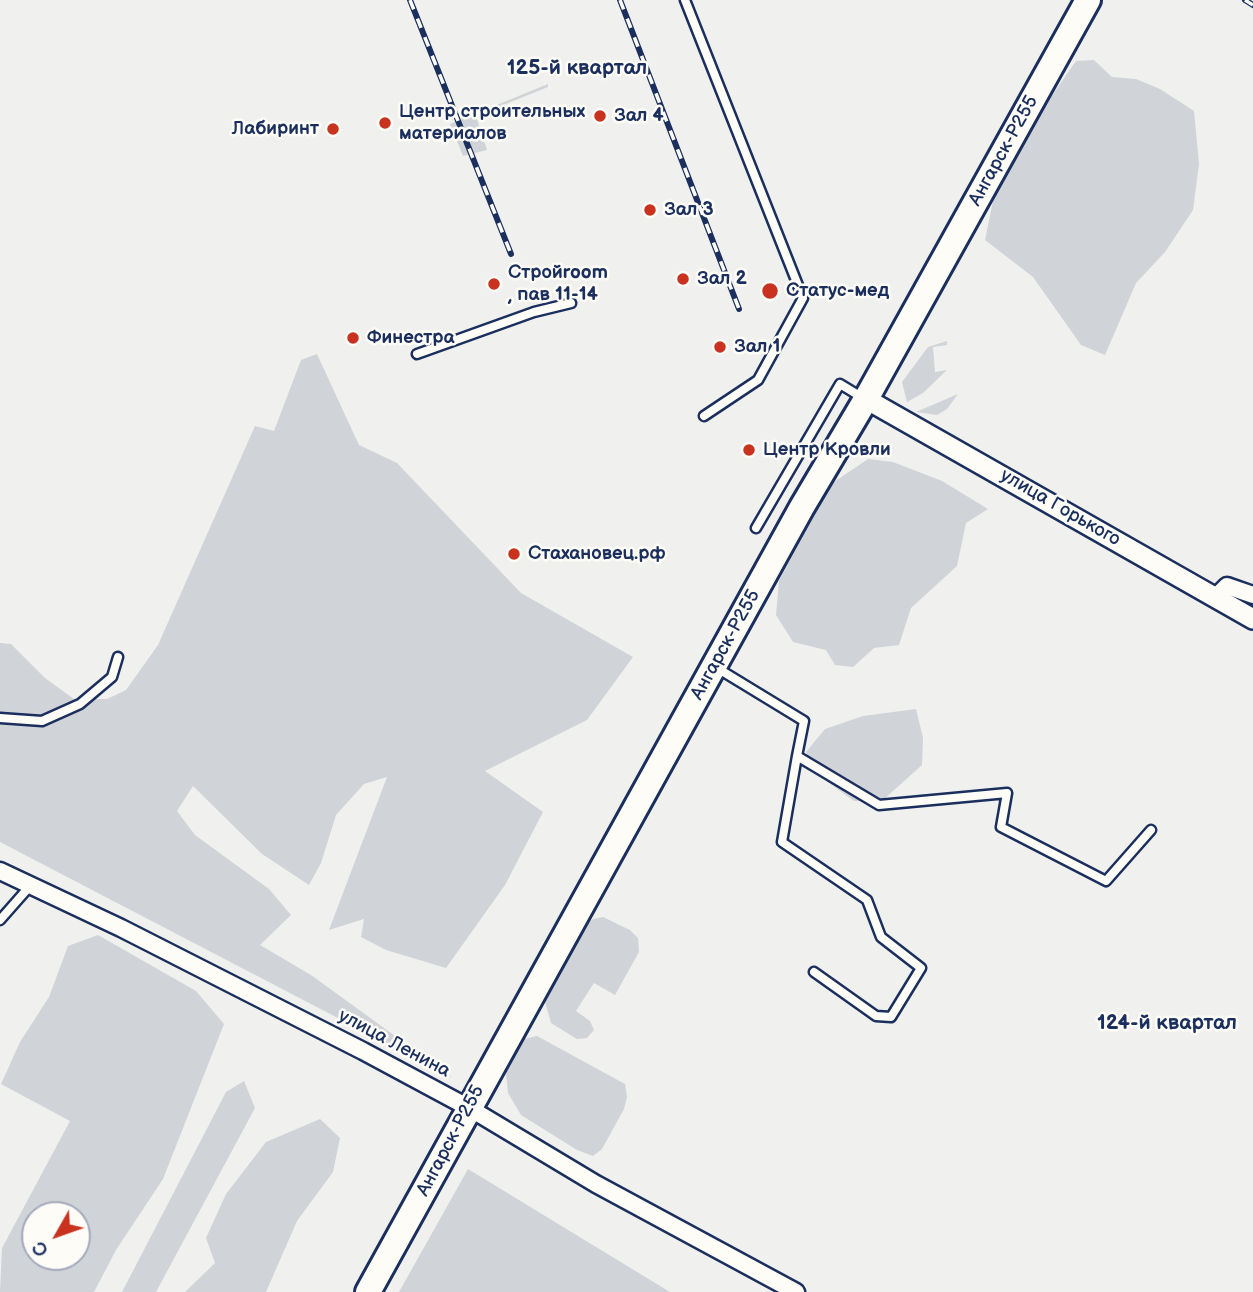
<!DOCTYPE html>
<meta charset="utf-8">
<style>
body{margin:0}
#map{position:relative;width:1253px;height:1292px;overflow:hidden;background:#f0f0ee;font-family:"Balsamiq Sans",sans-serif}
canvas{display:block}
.north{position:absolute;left:21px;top:1201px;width:70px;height:70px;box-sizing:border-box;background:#fdfcf7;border:2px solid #a3aaba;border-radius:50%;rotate:230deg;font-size:19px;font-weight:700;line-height:28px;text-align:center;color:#1b2f5e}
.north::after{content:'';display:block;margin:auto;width:24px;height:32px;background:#c8321e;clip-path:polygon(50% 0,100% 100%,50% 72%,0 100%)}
</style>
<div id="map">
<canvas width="1253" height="1292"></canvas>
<div class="north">С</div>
</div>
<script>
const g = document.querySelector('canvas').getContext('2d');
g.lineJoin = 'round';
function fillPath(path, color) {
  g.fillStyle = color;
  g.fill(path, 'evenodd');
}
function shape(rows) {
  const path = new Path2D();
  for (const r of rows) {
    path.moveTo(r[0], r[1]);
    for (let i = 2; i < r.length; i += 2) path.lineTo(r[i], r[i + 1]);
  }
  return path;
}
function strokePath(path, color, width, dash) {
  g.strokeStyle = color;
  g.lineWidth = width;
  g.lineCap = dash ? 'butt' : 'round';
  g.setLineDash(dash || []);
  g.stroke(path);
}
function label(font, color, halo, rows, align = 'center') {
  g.font = font + ' "Balsamiq Sans",sans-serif';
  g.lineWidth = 5;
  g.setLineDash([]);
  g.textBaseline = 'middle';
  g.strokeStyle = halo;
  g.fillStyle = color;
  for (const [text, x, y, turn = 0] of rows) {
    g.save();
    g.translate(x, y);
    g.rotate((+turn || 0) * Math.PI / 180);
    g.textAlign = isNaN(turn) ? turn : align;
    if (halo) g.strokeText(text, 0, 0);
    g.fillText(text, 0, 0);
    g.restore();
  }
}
const green = shape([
 [1094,60,1112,77,1136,79,1160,89,1194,111,1199,164,1193,210,1165,252,1136,283,1105,355,1081,345,1033,277,985,240,993,201,1028,130,1076,61],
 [548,84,548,87,476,116,487,150,463,156,450,124],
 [947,341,947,345,933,347,935,372,947,370,923,393,907,402,902,382,928,347],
 [317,354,359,445,397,463,521,593,633,657,587,720,485,771,543,812,505,885,446,968,386,950,361,937,364,919,329,930,387,777,364,784,336,815,321,863,309,885,262,854,193,786,177,811,195,835,269,889,291,915,260,945,311,975,453,1078,0,842,0,643,11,644,45,678,74,699,107,699,126,690,158,645,255,426,274,431,301,360],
 [958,394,947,409,937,415,916,412],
 [868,459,893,462,942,481,988,509,966,523,957,566,911,608,899,645,874,648,853,667,835,665,826,650,793,642,776,615,779,581,831,484],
 [916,709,923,738,922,765,883,800,854,801,814,772,806,752,825,729,863,716],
 [603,917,630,930,638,938,639,952,615,995,594,983,576,1011,590,1021,594,1030,587,1038,577,1039,551,1023,543,995,582,927,593,919],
 [98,935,196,991,224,1024,163,1179,116,1250,94,1292,0,1292,2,1248,70,1121,1,1084,20,1042,49,997,68,946],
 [35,1215,77,1215,77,1257,35,1257],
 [537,1036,625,1084,627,1097,624,1109,602,1149,593,1156,577,1150,521,1115,508,1093,506,1073,512,1056,524,1039],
 [244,1081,255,1108,156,1292,122,1292,226,1092],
 [320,1119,340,1138,333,1172,297,1221,266,1292,185,1292,215,1263,206,1238,226,1194,266,1142],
 [468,1169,670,1292,399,1292]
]);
const service = shape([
 [685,0,803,298,758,380,704,416],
 [417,354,534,312,571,303],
 [756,528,840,384,863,398],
 [717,668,804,721,797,756,879,805,1007,793,1001,827,1106,881,1151,830],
 [0,718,42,721,80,704,112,677,118,657],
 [797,756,782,842,867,900,881,937,921,968,891,1017,876,1016,814,972],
 [0,920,30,886]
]);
const minor = shape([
 [1215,598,1227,586,1253,595],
 [0,871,121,928,363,1051,471,1109,596,1184,796,1292]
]);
const tertiary = shape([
 [866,399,1253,619]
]);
const primary = shape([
 [368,1292,802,507,866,399,1088,0]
]);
const rail = shape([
 [410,0,511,254],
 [620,0,739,309],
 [1245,0,1253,5]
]);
const markers = [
 [600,116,7,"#c8321e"],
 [385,123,7,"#c8321e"],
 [333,129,7,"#c8321e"],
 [650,210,7,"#c8321e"],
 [683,279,7,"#c8321e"],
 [494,284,7,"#c8321e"],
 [770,291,9,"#c8321e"],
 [353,338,7,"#c8321e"],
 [720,347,7,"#c8321e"],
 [749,450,7,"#c8321e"],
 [514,554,7,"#c8321e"]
];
const poiNames = [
 ["Центр строительных",399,112],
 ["материалов",399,134],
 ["Зал 4",614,116],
 ["Лабиринт",319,129,"right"],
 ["Зал 3",664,210],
 ["Стройroom",508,273],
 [", пав 11-14",508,295],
 ["Зал 2",697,279],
 ["Статус-мед",786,291],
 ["Финестра",367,338],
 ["Зал 1",734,347],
 ["Центр Кровли",763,450],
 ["Стахановец.рф",528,554]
];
const streetNames = [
 ["Ангарск-Р255",1004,151,-61],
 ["улица Горького",1060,508,30],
 ["Ангарск-Р255",726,645,-61],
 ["улица Ленина",394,1044,28],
 ["Ангарск-Р255",451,1141,-62]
];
const neighbourhoodNames = [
 ["125-й квартал",577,69],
 ["124-й квартал",1167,1024]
];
fillPath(green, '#d0d3d8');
strokePath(service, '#1b2f5e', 13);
strokePath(minor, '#1b2f5e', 21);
strokePath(tertiary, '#1b2f5e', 24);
strokePath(primary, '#1b2f5e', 30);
strokePath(service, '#fdfcf7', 8);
strokePath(minor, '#fdfcf7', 16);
strokePath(tertiary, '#fdfcf7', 19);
strokePath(primary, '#fdfcf7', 24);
strokePath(rail, '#1b2f5e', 6);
strokePath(rail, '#fdfcf7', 3.5, [10]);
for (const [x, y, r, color] of markers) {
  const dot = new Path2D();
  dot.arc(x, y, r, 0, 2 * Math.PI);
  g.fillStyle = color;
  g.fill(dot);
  strokePath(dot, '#fdfcf7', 2.5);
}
label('bold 19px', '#1b2f5e', '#fdfcf7', poiNames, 'left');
label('19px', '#1b2f5e', '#fdfcf7', streetNames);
label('bold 21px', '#1b2f5e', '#fdfcf7', neighbourhoodNames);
</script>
